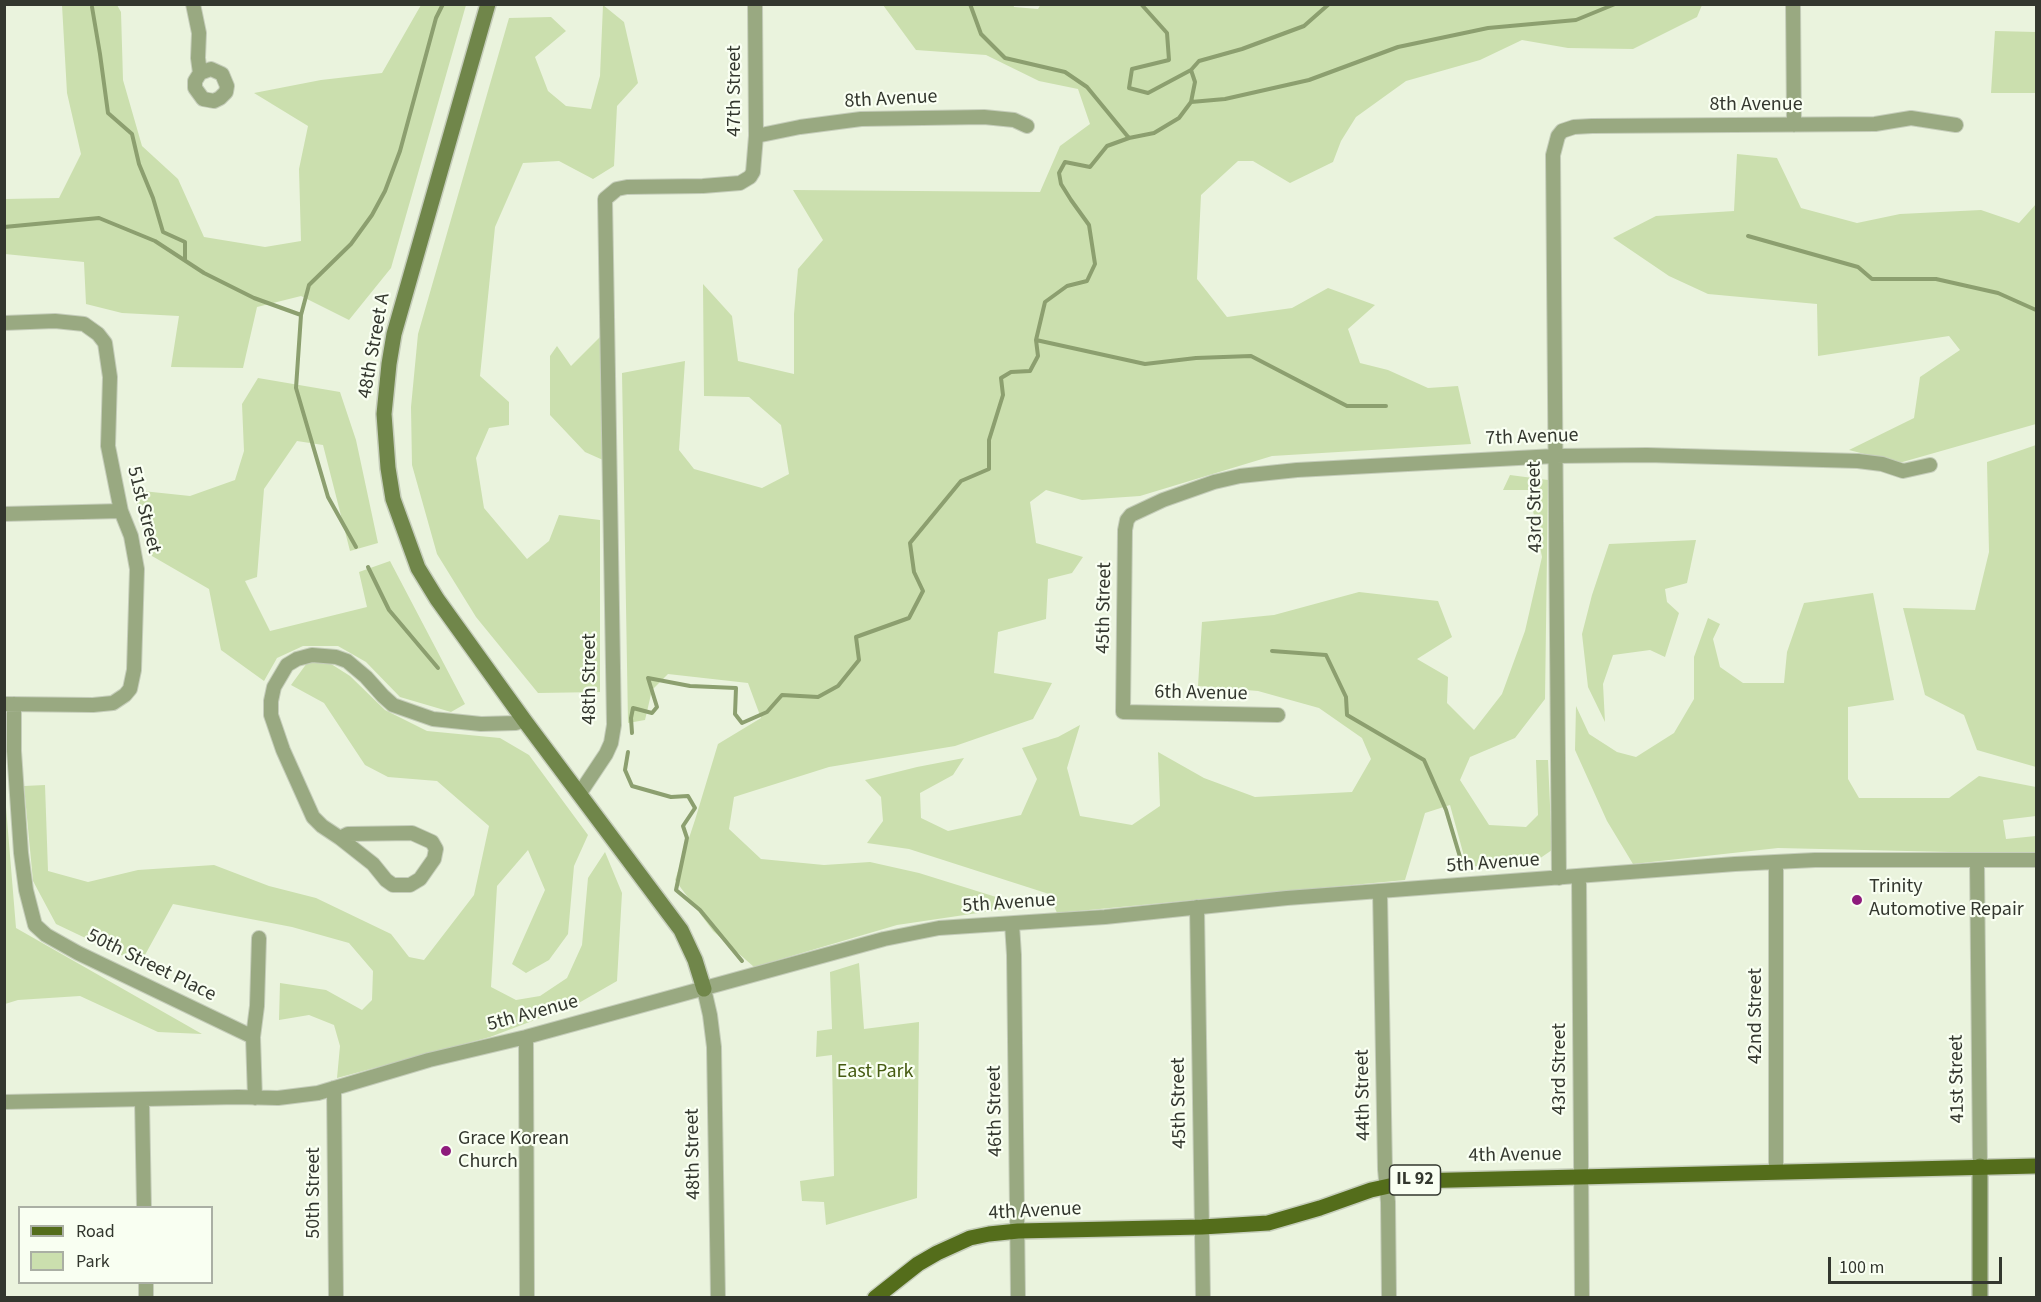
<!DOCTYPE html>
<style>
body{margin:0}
#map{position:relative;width:2041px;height:1302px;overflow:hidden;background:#eaf3dd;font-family:"Source Sans 3",sans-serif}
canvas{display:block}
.frame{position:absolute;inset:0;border:6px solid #33372e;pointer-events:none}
.legend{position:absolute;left:18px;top:1206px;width:195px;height:78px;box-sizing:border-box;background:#f9fff2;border:2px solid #aaafa4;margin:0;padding:8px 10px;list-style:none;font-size:18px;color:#33372e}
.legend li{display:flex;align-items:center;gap:12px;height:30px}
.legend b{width:30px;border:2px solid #aaafa4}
.scale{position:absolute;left:1828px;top:1257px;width:174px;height:27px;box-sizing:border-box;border:3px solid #33372e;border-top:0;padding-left:8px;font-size:18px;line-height:21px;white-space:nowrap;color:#33372e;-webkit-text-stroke:4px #f9fff2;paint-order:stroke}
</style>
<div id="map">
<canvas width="2041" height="1302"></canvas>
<div class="frame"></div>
<ul class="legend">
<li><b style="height:8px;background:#546d1b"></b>Road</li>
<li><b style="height:16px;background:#cbdfae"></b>Park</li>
</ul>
<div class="scale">100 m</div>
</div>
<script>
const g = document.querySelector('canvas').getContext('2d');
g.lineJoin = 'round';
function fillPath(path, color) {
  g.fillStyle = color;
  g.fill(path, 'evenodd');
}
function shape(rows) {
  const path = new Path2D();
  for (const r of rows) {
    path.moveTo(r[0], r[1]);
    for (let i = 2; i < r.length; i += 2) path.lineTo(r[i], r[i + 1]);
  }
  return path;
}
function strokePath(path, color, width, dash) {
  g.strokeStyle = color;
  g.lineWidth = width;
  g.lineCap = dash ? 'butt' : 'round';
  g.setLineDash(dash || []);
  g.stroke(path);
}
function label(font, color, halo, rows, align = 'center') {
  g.font = font + ' "Source Sans 3",sans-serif';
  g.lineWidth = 4.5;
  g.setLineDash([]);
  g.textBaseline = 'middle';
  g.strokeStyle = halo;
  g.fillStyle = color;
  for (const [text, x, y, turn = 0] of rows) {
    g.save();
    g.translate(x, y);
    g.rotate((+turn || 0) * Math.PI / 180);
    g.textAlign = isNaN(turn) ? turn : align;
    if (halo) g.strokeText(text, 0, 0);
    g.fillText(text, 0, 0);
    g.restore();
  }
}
const green = shape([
 [1013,4,1014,7,1038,9,1041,4,1702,5,1697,17,1633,49,1568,48,1522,40,1480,60,1406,81,1356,117,1341,141,1333,162,1290,183,1253,161,1238,161,1201,195,1197,279,1227,317,1292,308,1328,288,1375,305,1348,329,1360,363,1388,370,1428,388,1458,386,1471,444,1272,456,1140,496,1082,500,1046,490,1030,502,1036,543,1083,557,1072,573,1048,579,1046,619,998,632,994,673,1052,683,1033,719,955,746,829,767,734,797,729,829,761,859,824,865,870,862,919,873,1025,906,897,925,754,967,713,931,675,880,695,820,718,744,761,718,748,683,668,674,652,690,645,720,628,723,622,373,685,361,679,450,694,469,762,488,789,474,781,425,749,397,704,396,703,284,732,316,738,361,794,374,794,314,798,269,823,240,793,190,1040,192,1060,146,1090,124,1078,89,1039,81,986,55,916,50,883,5],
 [62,5,117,5,121,12,123,80,142,146,178,179,204,237,265,247,301,241,299,169,308,126,254,93,321,80,382,73,421,5,466,5,391,268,349,320,301,296,257,307,243,368,171,367,179,316,122,313,86,304,84,262,5,254,5,199,59,198,81,154,67,93],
 [603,5,624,22,638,83,617,106,614,166,593,179,559,161,523,163,495,227,480,376,509,402,509,425,489,428,476,458,484,508,527,559,549,541,559,515,600,520,600,692,538,693,476,617,437,554,412,465,411,407,418,334,509,18,551,17,566,31,535,57,548,91,566,106,591,109,600,76],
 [1995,31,2036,32,2036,93,1991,93],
 [1737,154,1777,158,1801,208,1857,223,1900,214,1981,210,2019,223,2036,204,2036,424,1899,463,1849,450,1914,418,1920,377,1960,350,1949,336,1818,356,1817,304,1708,294,1669,276,1613,238,1656,216,1734,211],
 [600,337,603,460,585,452,550,415,550,356,557,346,571,366],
 [258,378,340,392,356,440,378,543,350,551,323,445,297,441,264,489,257,577,245,581,270,631,367,607,359,572,390,561,465,704,451,712,400,697,366,662,338,646,303,646,277,658,264,681,221,650,209,589,152,556,133,490,190,496,235,480,244,451,242,404],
 [2036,445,2036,767,1977,750,1964,715,1925,695,1903,608,1975,610,1989,552,1987,462],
 [1510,475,1548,480,1545,699,1515,738,1470,757,1460,780,1489,825,1526,827,1538,815,1536,760,1548,760,1552,850,1536,861,1467,867,1450,805,1425,813,1405,880,1057,913,1049,894,909,849,867,843,883,821,881,797,865,780,917,767,964,758,953,775,920,793,921,818,948,831,1021,815,1037,779,1022,748,1058,737,1080,725,1067,768,1080,816,1132,825,1160,806,1158,752,1204,778,1255,797,1352,792,1371,759,1362,738,1319,708,1258,691,1198,686,1202,622,1274,615,1359,592,1438,601,1452,637,1417,659,1448,677,1447,703,1474,730,1502,694,1525,631,1542,557,1529,490,1503,490],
 [1696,540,1687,583,1665,589,1667,602,1679,613,1665,657,1650,650,1613,655,1603,684,1605,722,1588,687,1582,634,1592,595,1609,544],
 [1873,593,1894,700,1848,707,1848,779,1859,798,1949,798,1979,776,2036,787,2036,816,2003,820,2006,839,2036,836,2036,854,1778,848,1633,864,1607,821,1575,750,1576,706,1589,734,1617,752,1636,757,1674,733,1694,699,1694,657,1708,618,1720,624,1713,639,1720,667,1743,683,1784,683,1787,652,1804,603],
 [328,662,350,676,385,710,427,731,500,738,529,755,588,835,574,866,568,934,549,960,526,973,512,964,545,890,528,850,497,886,491,987,516,1000,540,996,567,978,582,945,588,878,605,852,622,893,617,981,577,1004,490,1037,337,1078,340,1046,334,1025,309,1015,279,1020,280,983,326,990,362,1010,372,1000,373,971,349,943,292,927,173,904,140,964,56,924,33,881,24,786,45,785,48,871,88,882,138,870,214,865,269,886,316,898,391,934,409,957,424,960,474,895,489,826,437,781,388,777,365,765,324,703,291,685,307,663],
 [5,795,16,928,202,1034,158,1032,80,996,18,1000,5,1004],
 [859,963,864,1029,919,1022,917,1198,826,1225,824,1202,802,1201,800,1181,834,1176,832,1055,816,1057,817,1031,832,1029,830,972]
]);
const stream = shape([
 [970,4,981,34,1005,58,1065,72,1087,87,1129,138],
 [92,7,100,54,108,113,132,134,139,164,153,198,163,232,185,242,185,260],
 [1191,70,1199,61,1242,49,1304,26,1329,4],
 [1191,102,1225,99,1309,80,1398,47,1488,28,1576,20,1615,4],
 [4,227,99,218,155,241,204,273,254,298,301,315],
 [1748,236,1858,267,1872,279,1936,279,1998,293,2036,310],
 [1036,340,1145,364,1196,358,1251,356,1347,406,1386,406],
 [356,547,328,497,296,388,301,315,309,285,351,244,372,215,385,191,400,151,436,18,443,4],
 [368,567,389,610,438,668],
 [1272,651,1326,655,1346,697,1347,715,1424,760,1446,810,1463,867],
 [632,733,631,718,633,708,652,713,657,707,648,678,690,686,736,688,735,714,742,723,767,712,782,695,818,697,838,686,859,660,856,637,909,618,923,591,914,572,910,543,961,481,989,469,989,440,1003,395,1001,378,1011,372,1030,371,1038,356,1036,340,1045,302,1067,286,1087,281,1095,264,1089,225,1071,200,1061,184,1059,173,1065,162,1090,167,1107,146,1129,138,1154,133,1179,118,1191,102,1195,82,1191,70,1148,93,1129,88,1132,69,1169,60,1167,33,1141,4],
 [628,752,625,770,632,786,671,797,688,796,695,808,683,826,687,838,676,890,700,910,742,961]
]);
const street = shape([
 [193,4,199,33,198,58,200,73,195,81,195,88,203,99,214,101,220,98,226,92,227,86,222,74,211,69,200,73],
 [1793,4,1794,125],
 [756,136,800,127,861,119,984,117,1014,120,1027,126],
 [4,323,55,321,84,324,98,334,105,343,110,377,108,446,121,511,131,536,137,569,134,670,130,689,125,695,113,703,93,705,4,704],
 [4,514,121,511],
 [14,704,14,751,21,853,26,890,35,925,46,935,78,953,253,1037],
 [1278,715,1123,712,1125,530,1127,520,1131,515,1163,500,1214,482,1240,476,1297,470,1555,456,1647,455,1858,461,1882,464,1903,471,1930,465],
 [580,793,606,754,611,743,614,725,605,199,617,189,627,187,703,186,740,183,750,177,753,172,756,136,755,4],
 [340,838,348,834,412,833,432,842,436,849,434,859,420,879,410,885,393,885,386,880,373,864,340,838,322,826,313,817,283,750,271,715,271,701,274,687,287,665,297,659,312,655,336,657,347,661,366,677,383,696,393,705,433,719,481,724,516,723,524,720],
 [1977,860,1980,1166],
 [1579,877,1582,1298],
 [1559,878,1553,155,1558,136,1562,131,1574,127,1592,126,1875,124,1911,118,1956,125],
 [1380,892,1385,1169,1388,1202,1389,1298],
 [1197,907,1203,1298],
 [1012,924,1014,955,1018,1298],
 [704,989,710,1015,714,1047,718,1298],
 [526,1037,527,1298],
 [334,1088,336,1298],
 [255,1098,253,1037,257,1006,259,938],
 [142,1101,144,1208],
 [4,1102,238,1097,278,1098,318,1093,429,1060,526,1037,884,939,939,928,1105,917,1287,898,1735,864,1815,860,2036,860],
 [1776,1171,1776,862],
 [146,1282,146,1298]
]);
const secondary = shape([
 [488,4,394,334,389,364,384,414,388,468,393,499,418,568,437,599,524,720,681,930,695,960,704,989],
 [1980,1298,1980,1166]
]);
const primary = shape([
 [875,1298,918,1264,937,1253,970,1238,989,1234,1018,1231,1202,1227,1268,1223,1320,1208,1371,1190,1412,1181,2036,1166]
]);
const markers = [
 [1857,900,6,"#8e1b7c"],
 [446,1151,6,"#8e1b7c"]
];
const shields = [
 [1415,1180,51]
];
const shieldNames = [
 ["IL 92",1415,1180]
];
const streetNames = [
 ["47th Street",736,91,-90],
 ["8th Avenue",891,100,-3],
 ["8th Avenue",1756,106],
 ["48th Street A",375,346,-80],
 ["7th Avenue",1532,438,-2],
 ["43rd Street",1536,507,-91],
 ["51st Street",143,510,76],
 ["45th Street",1105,608,-89],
 ["48th Street",591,679,-90],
 ["6th Avenue",1201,694,1],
 ["5th Avenue",1493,864,-4],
 ["5th Avenue",1009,904,-4],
 ["50th Street Place",151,966,26],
 ["5th Avenue",533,1014,-15],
 ["42nd Street",1757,1016,-90],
 ["43rd Street",1561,1069,-90],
 ["41st Street",1958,1079,-91],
 ["44th Street",1364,1095,-91],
 ["45th Street",1180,1103,-91],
 ["46th Street",996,1111,-91],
 ["48th Street",694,1154,-91],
 ["4th Avenue",1515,1156,-1],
 ["50th Street",315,1193,-90],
 ["4th Avenue",1035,1212,-3]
];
const poiNames = [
 ["Trinity",1869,888],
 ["Automotive Repair",1869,911],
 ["Grace Korean",458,1140],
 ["Church",458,1163]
];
const parkNames = [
 ["East Park",875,1073]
];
fillPath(green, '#cbdfae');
strokePath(stream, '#8c9f6f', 4);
strokePath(street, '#c5cdba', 16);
strokePath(secondary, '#c5cdba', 18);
strokePath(primary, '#c5cdba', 18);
strokePath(street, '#99a981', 14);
strokePath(secondary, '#70864a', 15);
strokePath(primary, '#546d1b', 15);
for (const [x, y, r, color] of markers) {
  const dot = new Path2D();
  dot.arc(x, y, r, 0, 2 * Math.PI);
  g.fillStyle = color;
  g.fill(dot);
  strokePath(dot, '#f9fff2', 2);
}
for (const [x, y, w] of shields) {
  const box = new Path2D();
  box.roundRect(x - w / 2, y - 15, w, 30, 4.5);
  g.fillStyle = '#f9fff2';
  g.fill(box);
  strokePath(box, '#33372e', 1.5);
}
label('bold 18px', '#33372e', null, shieldNames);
label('20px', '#33372e', '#f9fff2', streetNames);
label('20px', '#33372e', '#f9fff2', poiNames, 'left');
label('20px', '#455b11', '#f9fff2', parkNames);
</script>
